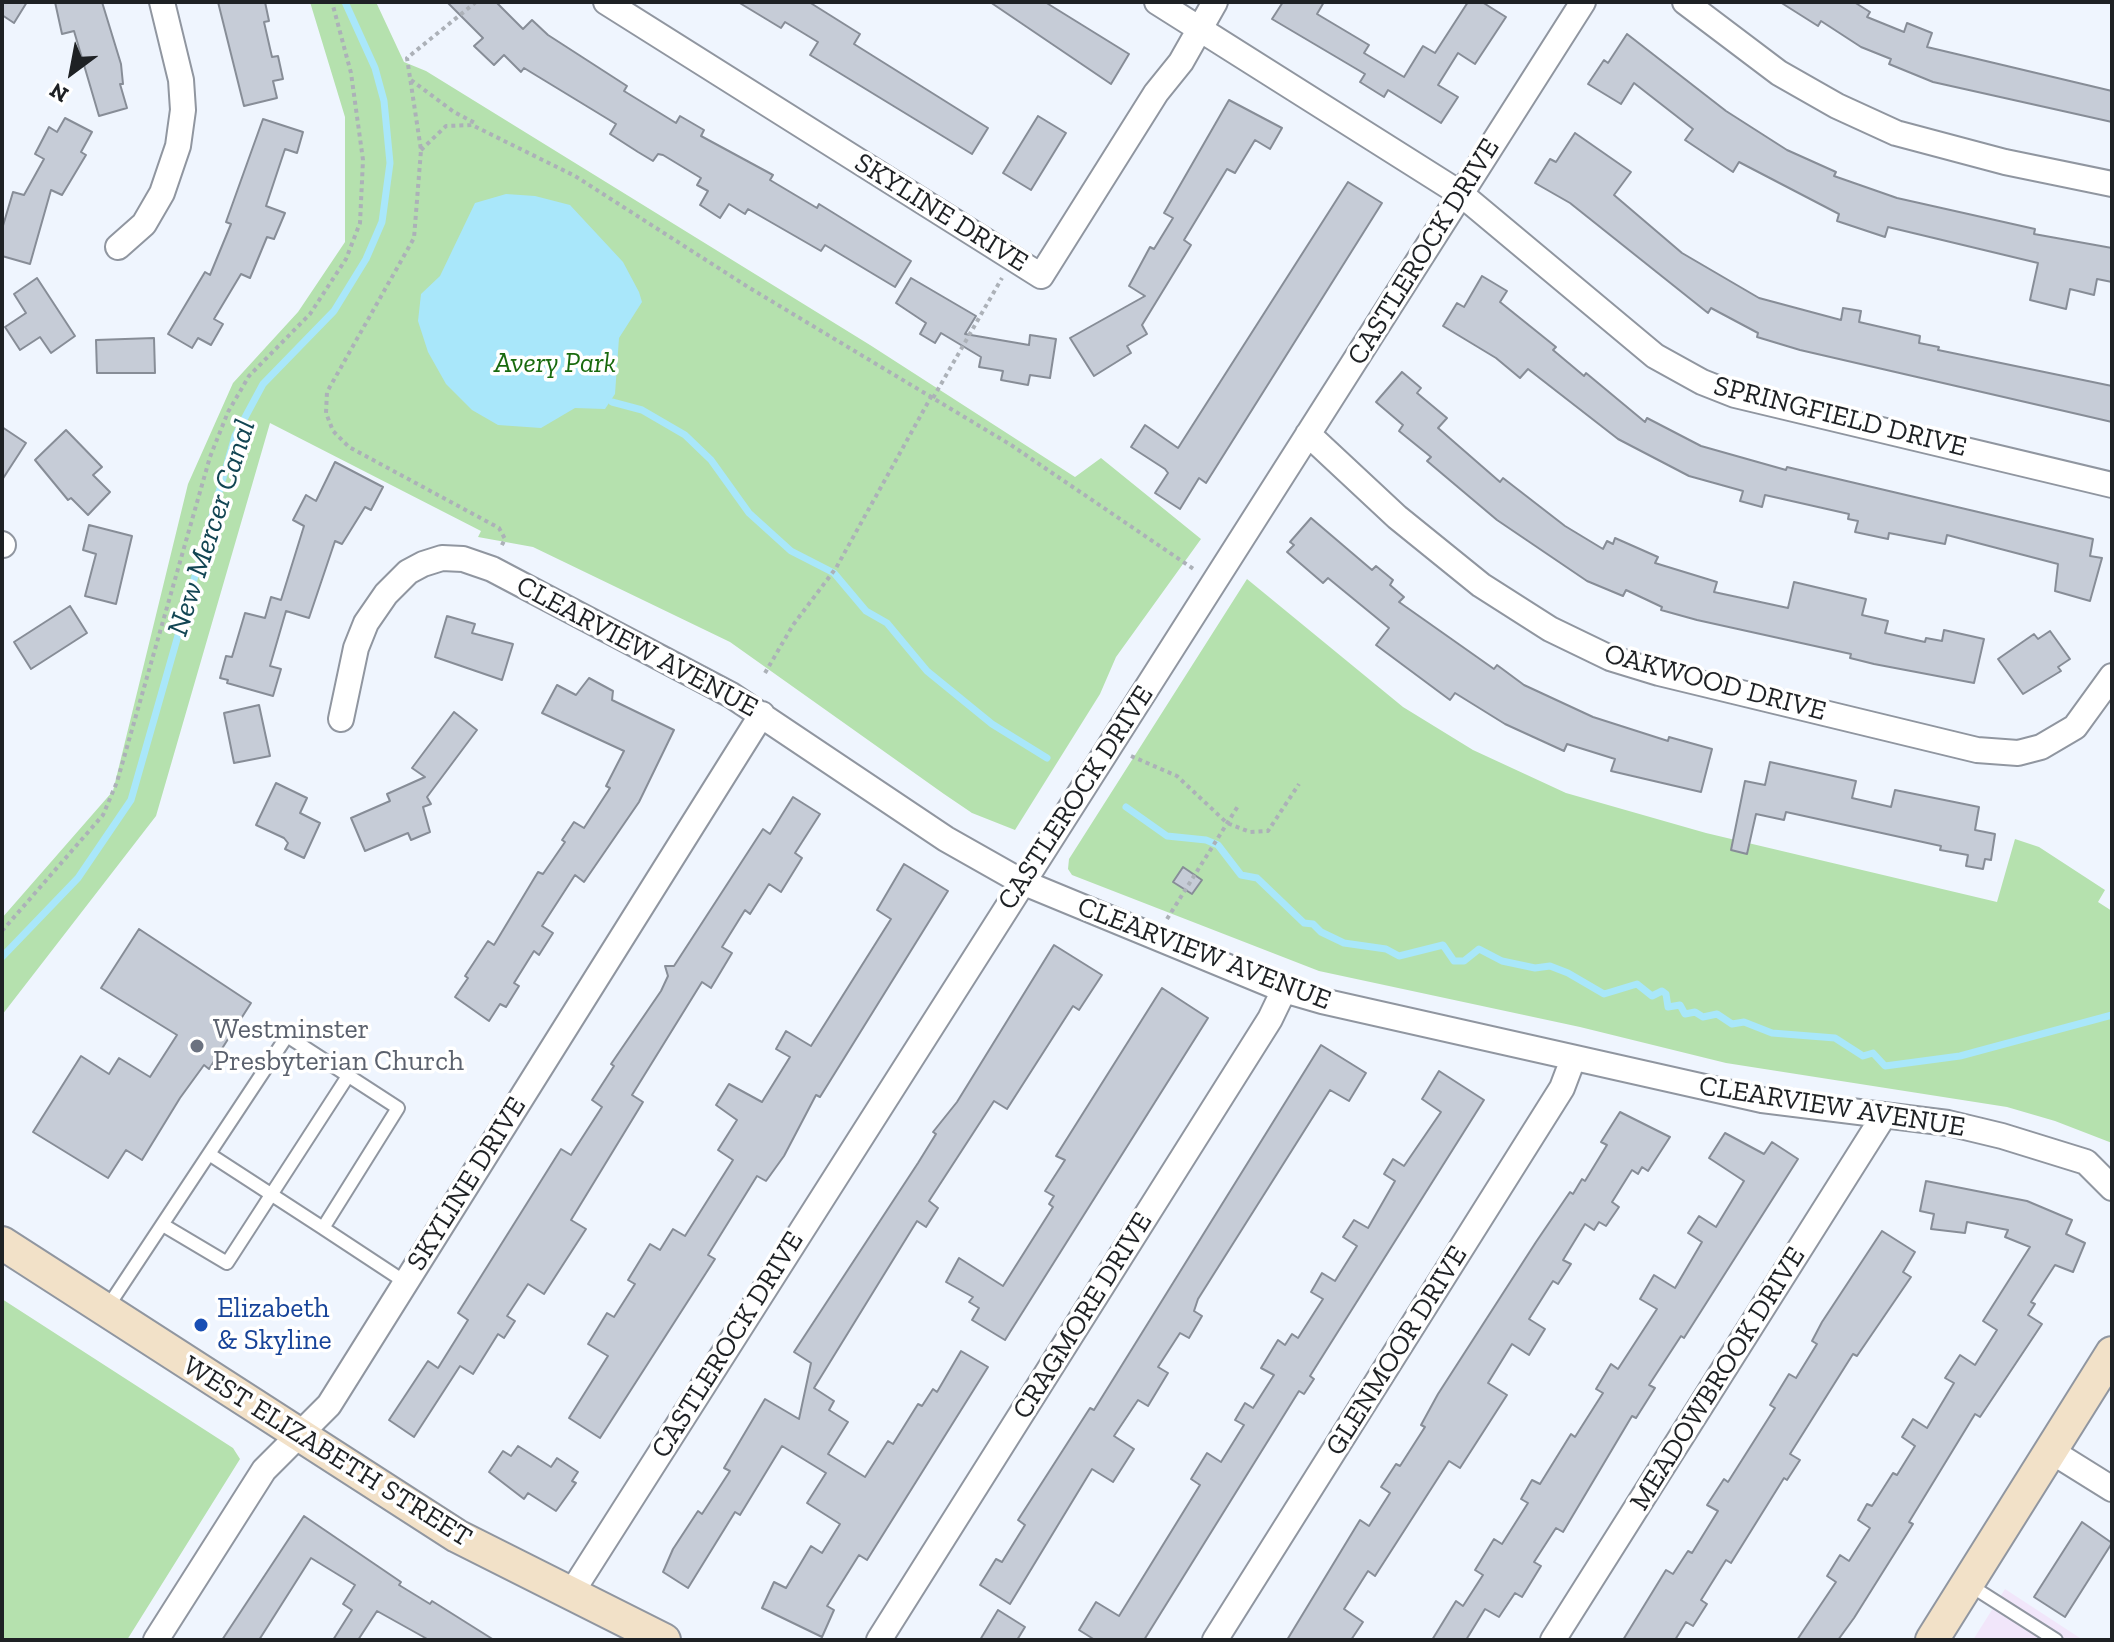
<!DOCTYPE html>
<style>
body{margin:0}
#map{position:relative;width:2114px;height:1642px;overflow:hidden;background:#eff5fe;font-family:"Zilla Slab",serif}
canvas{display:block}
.frame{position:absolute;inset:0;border:4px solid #1e2124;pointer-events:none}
.north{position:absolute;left:32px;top:32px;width:80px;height:80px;-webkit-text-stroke:6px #fff;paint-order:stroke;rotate:212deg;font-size:22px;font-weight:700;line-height:32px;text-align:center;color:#1e2124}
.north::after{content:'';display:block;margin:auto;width:28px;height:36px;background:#1e2124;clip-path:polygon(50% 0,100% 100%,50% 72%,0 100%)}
</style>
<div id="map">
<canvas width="2114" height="1642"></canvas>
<div class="frame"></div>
<div class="north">N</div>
</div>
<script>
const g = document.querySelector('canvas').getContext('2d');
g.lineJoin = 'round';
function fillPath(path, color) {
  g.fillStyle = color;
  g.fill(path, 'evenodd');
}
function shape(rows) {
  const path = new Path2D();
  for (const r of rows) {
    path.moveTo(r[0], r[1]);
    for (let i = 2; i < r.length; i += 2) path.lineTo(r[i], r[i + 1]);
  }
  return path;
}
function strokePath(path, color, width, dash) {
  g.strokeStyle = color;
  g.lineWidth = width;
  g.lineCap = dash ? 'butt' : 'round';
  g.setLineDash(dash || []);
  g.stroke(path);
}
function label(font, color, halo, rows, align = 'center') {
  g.font = font + ' "Zilla Slab",serif';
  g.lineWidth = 7;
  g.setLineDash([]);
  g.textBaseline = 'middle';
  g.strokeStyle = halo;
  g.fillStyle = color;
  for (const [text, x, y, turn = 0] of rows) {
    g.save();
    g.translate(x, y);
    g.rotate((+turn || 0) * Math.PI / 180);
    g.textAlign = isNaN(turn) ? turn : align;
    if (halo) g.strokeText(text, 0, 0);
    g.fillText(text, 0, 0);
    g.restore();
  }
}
const commercial = shape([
 [2005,1589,2083,1640,1973,1640]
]);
const green = shape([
 [310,2,376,2,404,62,426,71,870,345,1075,477,1101,458,1201,539,1116,657,1100,694,1015,830,972,813,944,794,730,642,533,547,478,537,481,531,270,423,156,816,2,1015,2,918,113,791,188,484,233,383,298,312,345,242,345,117],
 [1247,579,1403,707,1473,750,1566,793,1706,833,1997,902,2015,839,2039,847,2105,890,2098,902,2112,911,2112,1143,2055,1121,2007,1107,1726,1063,1580,1027,1319,971,1072,875,1068,869,1069,859],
 [2,1299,233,1448,240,1459,127,1640,2,1640]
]);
const water = shape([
 [506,194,535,196,570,205,623,262,639,292,642,302,619,338,615,394,605,409,575,408,541,428,498,425,472,410,446,384,428,352,418,321,421,294,440,276,475,203]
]);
const stream = shape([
 [612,402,642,410,685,435,711,460,749,513,791,551,834,573,866,611,887,623,927,671,992,724,1047,758],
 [1126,807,1167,836,1206,840,1218,845,1241,875,1257,878,1304,923,1313,924,1321,932,1344,943,1386,949,1399,956,1443,945,1454,961,1464,961,1479,949,1502,961,1535,968,1550,966,1568,973,1604,994,1637,984,1652,996,1662,991,1666,994,1668,1007,1680,1005,1685,1014,1695,1012,1703,1017,1717,1014,1732,1024,1744,1022,1772,1033,1835,1038,1863,1056,1873,1053,1885,1066,1960,1056,2112,1015],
 [2,957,78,878,131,800,235,436,263,384,334,311,366,259,382,222,390,163,384,101,375,68,345,2]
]);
const building = shape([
 [2,2,27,2,14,23,2,15,2,2],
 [55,2,102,2,121,64,123,84,120,84,127,108,99,116,74,31,62,34,55,2],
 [218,2,265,2,269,21,264,22,272,57,278,56,283,79,273,81,277,98,244,106,218,2],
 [447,2,496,2,523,29,532,20,548,35,627,86,624,91,676,123,680,116,704,130,701,136,773,175,770,180,817,208,819,204,911,261,895,287,825,245,821,251,748,209,745,214,729,204,720,218,700,205,708,191,697,185,701,178,663,155,658,154,653,161,638,152,610,134,616,124,524,68,521,72,504,55,494,65,474,46,483,38,447,2],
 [738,2,809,2,860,34,854,44,988,128,972,154,810,55,818,42,785,22,781,28,738,2],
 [990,2,1045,2,1129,54,1111,84,990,2],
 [1283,2,1324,2,1317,14,1369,45,1364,53,1404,77,1423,46,1435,53,1468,2,1482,2,1506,17,1475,64,1458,53,1438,85,1458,97,1441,123,1388,90,1384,97,1360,82,1365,74,1272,19,1283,2],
 [1780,2,1854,2,1870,12,1867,17,1904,32,1907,23,1932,33,1927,47,2112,91,2112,122,1933,82,1889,64,1891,59,1861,47,1821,21,1818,26,1780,2],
 [1627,34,1726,111,1787,150,1836,172,1834,176,1897,198,2035,229,2034,234,2112,248,2112,282,2097,279,2094,295,2070,289,2066,309,2030,300,2038,263,1888,227,1885,237,1837,221,1839,214,1739,162,1733,172,1685,140,1693,129,1634,83,1621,104,1588,84,1604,60,1608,63,1627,34],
 [1229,100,1282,128,1270,149,1255,140,1235,173,1227,169,1184,240,1191,245,1142,325,1147,334,1127,346,1131,353,1094,376,1070,338,1145,296,1129,286,1150,247,1154,249,1173,218,1164,213,1229,100],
 [1038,116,1066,133,1031,190,1003,173,1038,116],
 [65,118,92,132,81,152,86,155,62,195,51,190,30,264,2,256,2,229,13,192,24,195,44,159,35,154,49,127,57,132,65,118],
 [263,119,303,132,297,153,285,149,266,206,285,213,274,239,267,237,250,278,241,274,214,319,223,324,211,345,198,338,192,348,168,334,205,272,210,275,231,224,226,222,263,119],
 [1575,133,1631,172,1614,195,1682,253,1759,298,1841,320,1843,308,1861,311,1859,322,1920,336,1919,343,1939,347,1938,350,2112,386,2112,422,1800,350,1757,337,1758,333,1711,308,1708,313,1570,203,1535,183,1550,159,1556,162,1575,133],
 [1348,182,1382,203,1206,483,1199,478,1180,509,1155,493,1168,473,1165,469,1131,447,1145,425,1178,448,1348,182],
 [1482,276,1507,291,1500,302,1556,347,1553,350,1584,376,1586,373,1645,422,1647,418,1701,446,1786,470,1787,467,2093,539,2090,556,2102,558,2090,601,2055,591,2058,564,1947,535,1945,544,1889,533,1888,539,1855,532,1858,521,1848,519,1849,514,1765,495,1762,507,1740,501,1743,491,1689,476,1618,439,1528,369,1520,378,1496,358,1443,326,1457,303,1464,307,1482,276],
 [37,278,75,336,51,353,40,337,20,350,5,327,26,313,14,294,37,278],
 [911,278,976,316,965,334,1029,345,1030,335,1056,339,1050,378,1030,375,1028,385,1001,380,1003,371,979,367,981,357,941,333,935,343,920,334,926,323,896,303,911,278],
 [154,338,155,373,97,373,96,340,154,338],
 [1402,372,1421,388,1417,393,1447,418,1438,428,1500,482,1503,478,1565,526,1603,549,1607,541,1613,544,1615,538,1658,557,1655,563,1717,582,1714,592,1788,608,1794,582,1866,599,1862,615,1888,621,1885,633,1925,642,1926,638,1942,641,1944,630,1984,639,1974,683,1874,664,1850,658,1851,654,1697,620,1661,610,1662,607,1626,590,1623,596,1587,581,1497,520,1427,461,1431,457,1399,431,1403,425,1376,402,1402,372],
 [2,427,26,443,2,480,2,427],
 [66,430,102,467,93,475,110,492,88,515,71,498,68,500,35,460,66,430],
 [335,462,383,487,371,510,365,507,342,544,335,541,309,618,286,611,270,666,281,669,273,696,227,683,228,680,220,678,226,656,232,657,245,613,265,618,271,597,281,600,304,526,293,520,306,495,316,501,335,462],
 [1311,518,1372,570,1376,566,1393,580,1390,585,1404,597,1399,602,1494,669,1497,665,1524,685,1593,717,1668,741,1669,737,1712,749,1701,792,1611,771,1615,759,1567,744,1564,751,1505,724,1455,693,1450,700,1376,645,1389,628,1328,578,1323,583,1287,552,1294,545,1290,542,1311,518],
 [89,525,132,536,116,604,85,596,96,554,83,550,89,525],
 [70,606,87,633,31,669,14,642,70,606],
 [447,616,475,624,472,633,513,644,502,680,435,657,447,616],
 [2050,631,2070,659,2058,667,2061,671,2023,694,1998,659,2034,634,2038,639,2050,631],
 [589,678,613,691,612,700,674,730,639,802,584,882,575,875,542,926,553,933,539,955,534,951,514,983,519,986,506,1007,500,1004,489,1021,455,997,468,978,465,976,488,941,494,945,538,872,543,874,565,842,562,840,574,822,584,828,610,788,606,786,624,751,542,713,557,685,576,695,589,678],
 [259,705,270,756,234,763,224,713,259,705],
 [454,712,477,730,427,797,431,804,423,807,430,832,411,840,408,833,365,851,351,818,390,801,387,794,425,777,412,768,454,712],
 [1770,762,1856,781,1852,798,1891,807,1895,790,1979,807,1975,830,1995,834,1991,860,1985,859,1983,869,1966,866,1968,855,1940,850,1941,846,1786,812,1784,820,1756,814,1747,854,1731,850,1745,781,1765,785,1770,762],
 [276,783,307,798,300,813,320,823,304,858,285,849,288,843,284,838,256,825,276,783],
 [793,797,820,814,795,853,802,858,781,892,769,884,750,914,745,910,722,947,732,953,711,988,702,982,632,1095,643,1102,571,1220,586,1229,544,1294,528,1284,507,1316,515,1321,504,1338,498,1334,473,1374,460,1366,414,1437,389,1420,428,1361,438,1368,468,1320,458,1313,524,1208,561,1149,571,1155,602,1107,592,1100,614,1066,611,1064,661,991,668,976,665,966,674,966,763,829,770,834,793,797],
 [904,864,948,891,820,1097,816,1095,784,1156,766,1181,757,1176,708,1255,715,1259,600,1438,569,1418,608,1356,588,1344,607,1313,614,1317,635,1284,628,1280,650,1244,660,1250,673,1229,685,1236,733,1160,718,1150,737,1120,716,1105,729,1084,762,1102,790,1057,776,1049,786,1031,811,1046,891,919,877,910,904,864],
 [1183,867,1202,880,1192,894,1173,882,1183,867],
 [139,929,251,1003,209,1069,204,1065,180,1098,142,1160,126,1150,108,1178,33,1132,81,1056,109,1074,119,1058,150,1077,177,1035,101,988,139,929],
 [1054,945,1102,975,1079,1010,1073,1006,1007,1109,994,1101,929,1201,938,1208,926,1227,917,1221,814,1388,834,1401,829,1410,848,1422,828,1454,865,1477,888,1441,893,1444,918,1404,922,1406,933,1389,937,1392,961,1351,988,1367,867,1560,859,1555,827,1606,834,1610,822,1637,762,1608,774,1582,786,1588,811,1546,822,1553,840,1524,807,1503,826,1473,782,1446,740,1515,735,1512,688,1588,663,1572,673,1549,698,1511,702,1514,730,1471,724,1468,765,1399,799,1419,811,1363,794,1352,918,1163,936,1134,933,1132,957,1102,1054,945],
 [1162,988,1208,1018,1005,1340,972,1320,979,1308,969,1302,973,1297,946,1282,959,1258,1003,1286,1053,1207,1049,1204,1054,1196,1045,1191,1065,1160,1056,1156,1162,988],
 [1321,1045,1366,1073,1349,1101,1330,1090,1198,1299,1194,1311,1202,1316,1189,1338,1180,1333,1158,1367,1168,1373,1148,1406,1138,1400,1114,1436,1134,1449,1113,1482,1092,1469,1010,1604,980,1585,996,1559,1002,1562,1025,1525,1018,1520,1090,1408,1094,1410,1321,1045],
 [1439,1071,1484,1100,1310,1376,1314,1379,1304,1394,1299,1391,1144,1640,1095,1640,1079,1630,1096,1602,1119,1616,1200,1485,1191,1479,1207,1453,1221,1462,1244,1425,1235,1420,1245,1403,1253,1408,1274,1375,1261,1368,1278,1340,1285,1345,1292,1334,1298,1338,1323,1299,1311,1292,1322,1273,1335,1281,1357,1246,1343,1237,1354,1220,1368,1228,1395,1181,1384,1174,1393,1159,1404,1166,1441,1112,1422,1099,1439,1071],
 [1620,1112,1670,1137,1648,1171,1642,1167,1638,1174,1632,1170,1612,1202,1619,1207,1606,1226,1599,1222,1594,1230,1585,1224,1563,1260,1571,1264,1558,1284,1553,1281,1529,1319,1545,1329,1529,1355,1512,1344,1488,1383,1507,1395,1460,1468,1449,1461,1375,1576,1368,1571,1344,1609,1363,1622,1351,1640,1287,1640,1360,1520,1369,1526,1390,1493,1381,1487,1396,1464,1400,1466,1425,1427,1421,1425,1438,1394,1536,1242,1570,1192,1573,1194,1582,1179,1585,1181,1607,1145,1601,1142,1620,1112],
 [1725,1133,1764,1154,1772,1142,1798,1159,1684,1338,1681,1336,1649,1385,1655,1388,1636,1418,1632,1416,1563,1532,1556,1528,1534,1562,1541,1566,1522,1597,1515,1593,1499,1617,1485,1609,1466,1640,1432,1640,1456,1601,1463,1606,1483,1575,1475,1570,1494,1539,1502,1544,1528,1503,1521,1499,1532,1480,1540,1484,1571,1434,1575,1437,1603,1393,1596,1389,1611,1364,1618,1369,1657,1309,1640,1299,1654,1275,1675,1288,1702,1242,1688,1233,1699,1216,1716,1227,1744,1181,1709,1158,1725,1133],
 [1926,1181,2027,1201,2072,1220,2066,1234,2085,1243,2073,1272,2055,1265,2031,1302,2035,1304,2028,1315,2042,1324,1980,1417,1975,1414,1909,1522,1913,1524,1854,1618,1838,1640,1797,1640,1836,1582,1827,1576,1840,1555,1849,1561,1870,1528,1858,1520,1867,1504,1872,1506,1893,1473,1897,1475,1915,1446,1902,1437,1913,1419,1927,1428,1954,1383,1945,1378,1960,1355,1975,1365,1997,1330,1983,1321,2030,1247,2005,1237,2008,1230,1967,1222,1965,1233,1931,1229,1934,1214,1920,1211,1926,1181],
 [1882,1231,1915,1252,1903,1272,1911,1277,1857,1356,1853,1354,1790,1454,1800,1460,1787,1480,1784,1478,1731,1563,1726,1560,1701,1600,1707,1604,1693,1626,1686,1622,1675,1640,1623,1640,1666,1570,1673,1574,1688,1551,1692,1553,1718,1511,1707,1505,1724,1479,1728,1482,1775,1408,1770,1405,1789,1374,1796,1378,1817,1344,1812,1341,1822,1322,1882,1231],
 [518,1446,551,1467,557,1458,578,1472,572,1481,576,1483,556,1511,528,1493,524,1499,489,1472,503,1451,511,1456,518,1446],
 [304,1516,401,1582,399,1585,430,1604,432,1601,494,1640,429,1640,377,1611,358,1640,333,1640,352,1610,343,1604,355,1585,311,1558,259,1640,222,1640,304,1516],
 [2082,1522,2112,1543,2065,1617,2034,1597,2082,1522],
 [998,1610,1025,1627,1017,1640,980,1640,998,1610]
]);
const path = shape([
 [476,2,407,58,421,150,414,238,327,392,326,413,333,431,349,447,499,528,505,539,501,547],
 [411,80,454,112,477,124],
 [421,150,446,126,472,125,575,176,748,287,1011,445,1195,570],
 [933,398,1002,278],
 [765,673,793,625,836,568,931,397],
 [1131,756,1177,776,1227,823,1250,832,1268,831,1299,784],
 [1167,919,1238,806],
 [2,931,103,815,117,782,210,457,228,412,249,376,310,314,346,259,360,223,363,160,351,73,332,2]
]);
const lane = shape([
 [209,1154,323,1228],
 [163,1225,227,1263,348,1076],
 [107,1308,287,1036,398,1108,323,1228,405,1282],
 [1968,1584,2056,1640]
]);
const street = shape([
 [606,2,1041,276,1156,93,1181,62,1215,2],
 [1157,2,1461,194,1655,356,1702,382,1735,395,2112,485],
 [1685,2,1779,73,1837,106,1896,133,2005,162,2112,184],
 [118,247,144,224,162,193,178,146,183,110,181,80,162,2],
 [1308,434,1397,517,1481,585,1550,629,1610,658,1659,673,1977,750,2018,753,2041,747,2075,727,2112,676],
 [2,544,3,545],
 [341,719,356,648,366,623,386,594,408,572,423,564,442,558,463,559,492,569,731,695,946,839,1022,882,1284,990,1322,1001,1762,1100,1948,1123,2002,1136,2086,1162,2112,1188],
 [2051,1451,2112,1489],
 [570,1595,1583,2],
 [156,1640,264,1470,329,1405,762,714],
 [879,1640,1270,1019,1284,990],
 [1215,1640,1562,1088,1573,1059],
 [1553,1640,1883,1117]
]);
const secondary = shape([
 [2,1243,457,1536,664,1640],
 [1932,1640,2112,1353]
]);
const markers = [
 [197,1046,8,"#6b7280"],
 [201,1325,8,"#1a4fb4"]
];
const streetNames = [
 ["SKYLINE DRIVE",941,213,32],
 ["CASTLEROCK DRIVE",1424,252,-58],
 ["SPRINGFIELD DRIVE",1840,417,14],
 ["CLEARVIEW AVENUE",637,647,28],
 ["OAKWOOD DRIVE",1715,683,15],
 ["CASTLEROCK DRIVE",1076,798,-57],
 ["CLEARVIEW AVENUE",1204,954,21],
 ["CLEARVIEW AVENUE",1832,1107,9],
 ["SKYLINE DRIVE",467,1184,-58],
 ["CRAGMORE DRIVE",1083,1316,-58],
 ["CASTLEROCK DRIVE",728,1345,-58],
 ["GLENMOOR DRIVE",1397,1351,-58],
 ["MEADOWBROOK DRIVE",1718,1379,-58],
 ["WEST ELIZABETH STREET",327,1452,32]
];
const parkNames = [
 ["Avery Park",555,364]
];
const worshipNames = [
 ["Westminster",213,1030],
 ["Presbyterian Church",213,1062]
];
const transitNames = [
 ["Elizabeth",217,1309],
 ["& Skyline",217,1341]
];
const waterNames = [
 ["New Mercer Canal",212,528,-72]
];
fillPath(commercial, '#f1e6fa');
fillPath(green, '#b5e1ae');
fillPath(water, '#a9e7fa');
strokePath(stream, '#a9e7fa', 7);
fillPath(building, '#c6ccd7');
strokePath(building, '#878d97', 2);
strokePath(lane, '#9096a0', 16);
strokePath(street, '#9096a0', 28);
strokePath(secondary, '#9096a0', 36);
strokePath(path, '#acb1b8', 4, [4, 4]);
strokePath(lane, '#fff', 12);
strokePath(street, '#fff', 24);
strokePath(secondary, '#f2e1c8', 32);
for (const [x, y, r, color] of markers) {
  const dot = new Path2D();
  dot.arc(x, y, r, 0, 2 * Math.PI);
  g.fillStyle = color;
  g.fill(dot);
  strokePath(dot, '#fff', 3);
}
label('28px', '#1e2124', '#fff', streetNames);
label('italic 28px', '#196a0e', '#fff', parkNames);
label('28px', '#5b616d', '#fff', worshipNames, 'left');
label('28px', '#164399', '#fff', transitNames, 'left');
label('italic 30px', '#124553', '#fff', waterNames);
</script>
